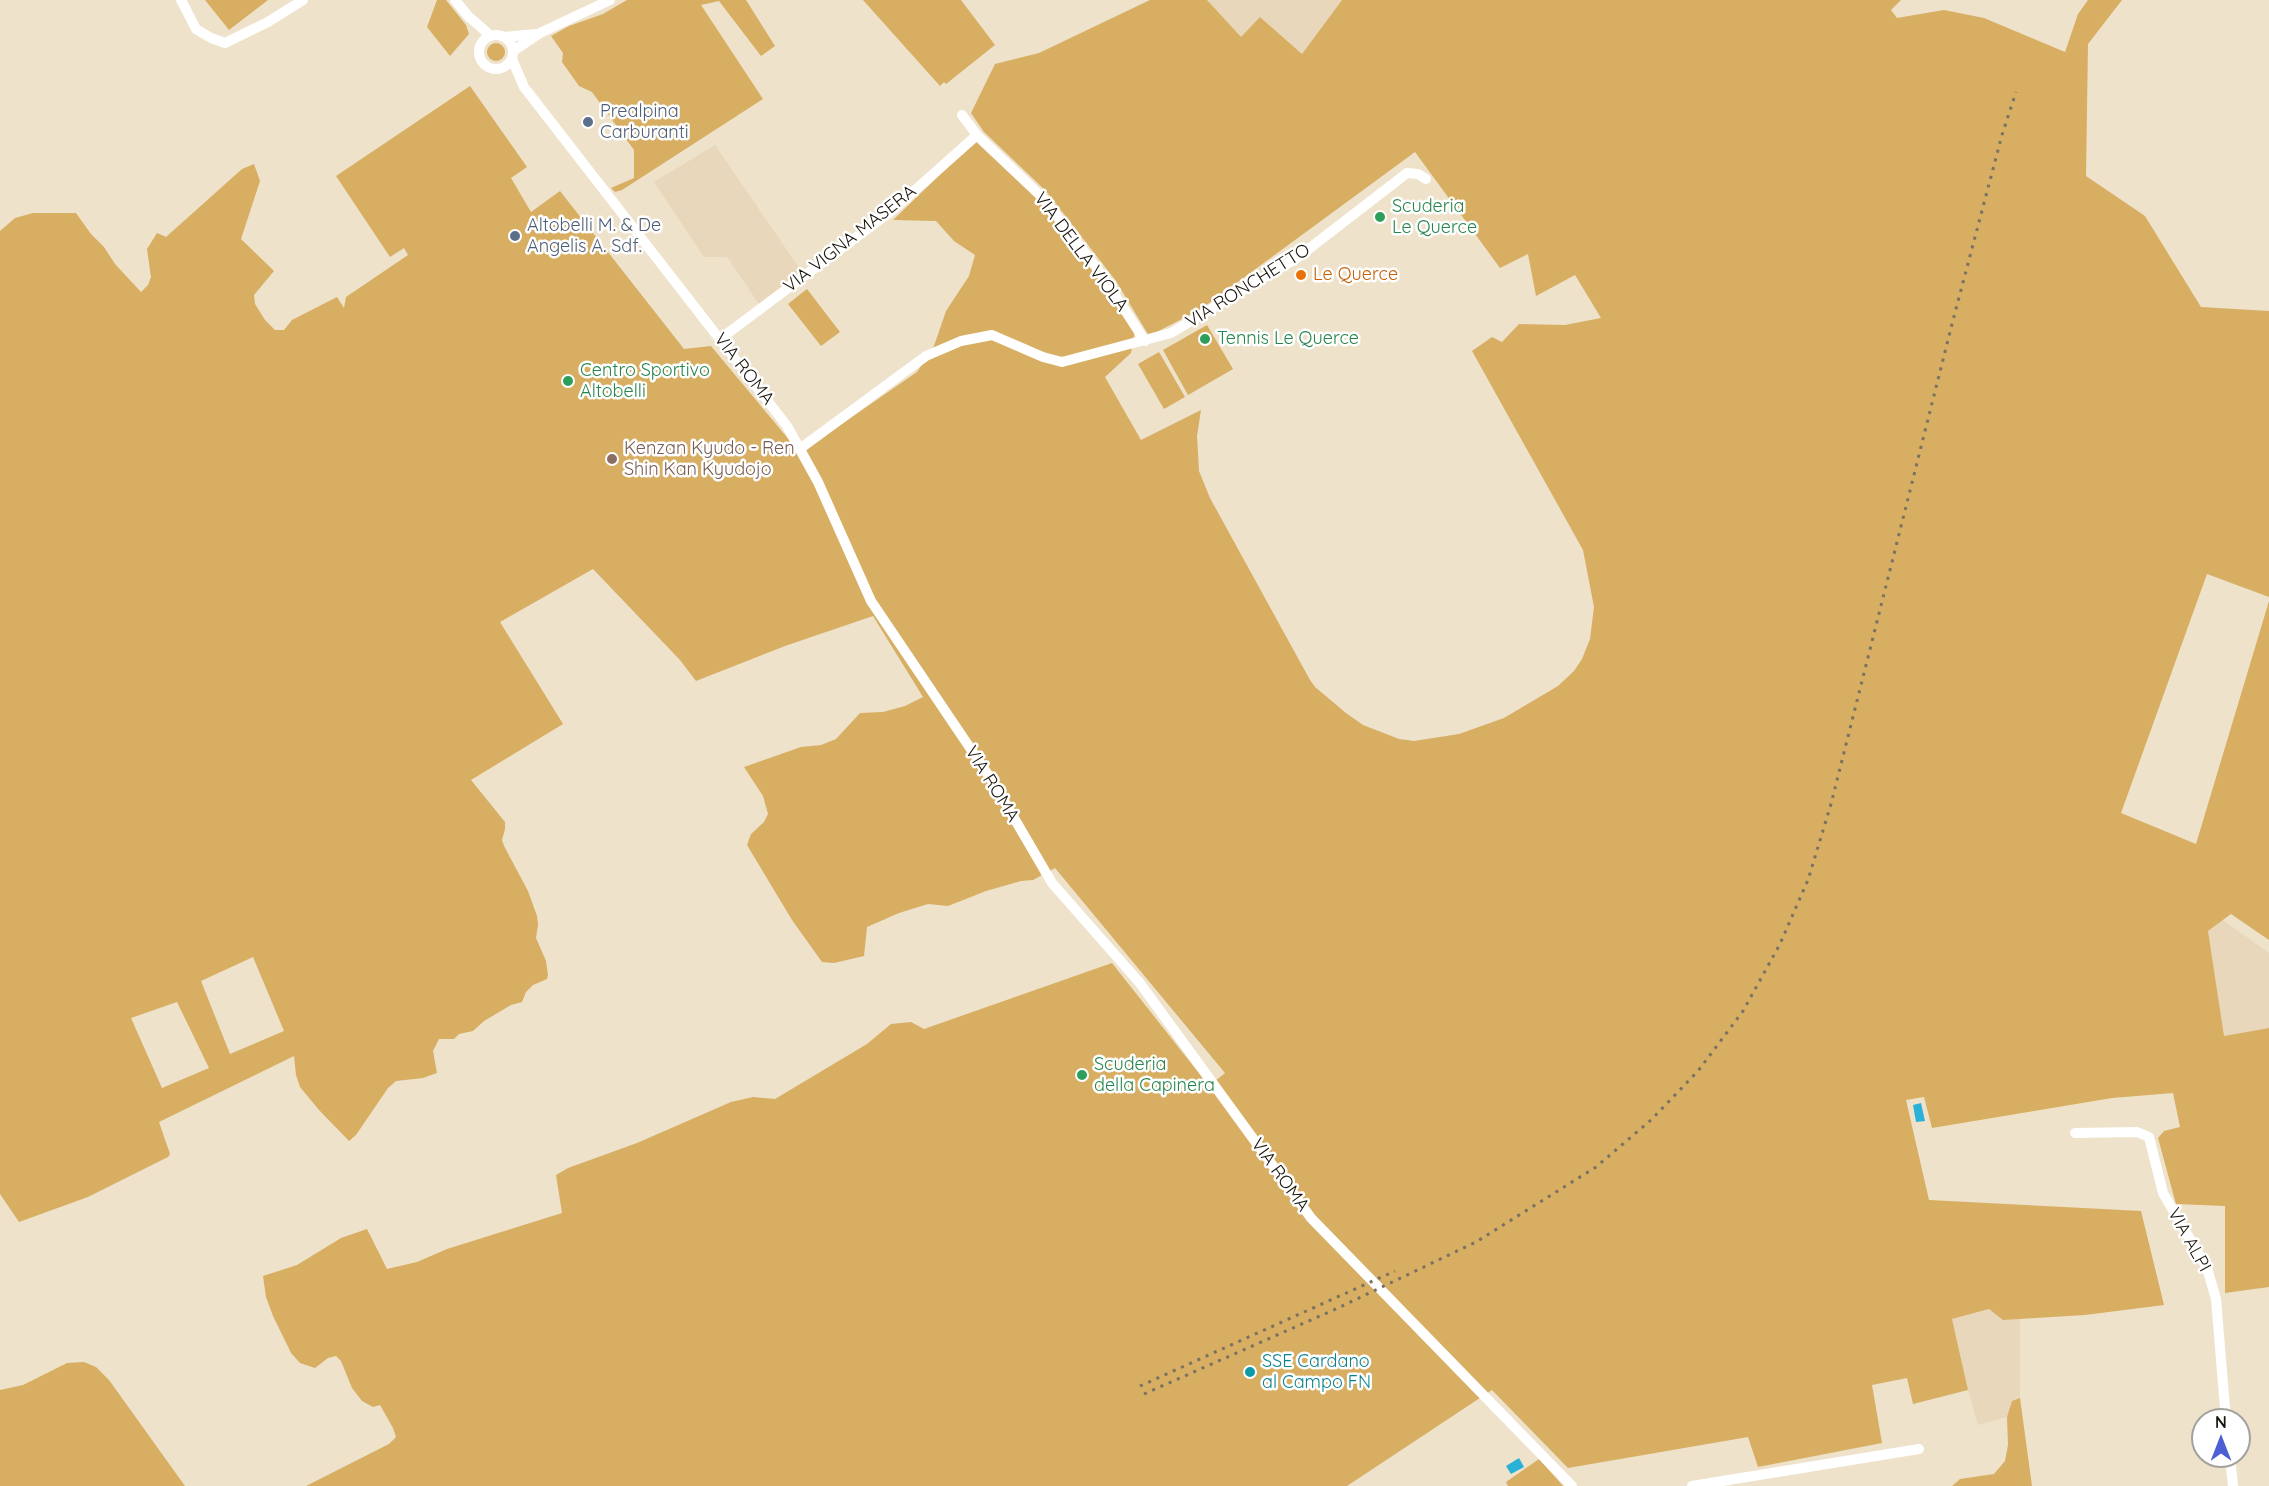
<!DOCTYPE html>
<style>
body{margin:0}
#map{position:relative;width:2269px;height:1486px;overflow:hidden;background:#eee2cb;font-family:Quicksand,sans-serif}
canvas{display:block}
.north{position:absolute;left:2191px;top:1408px;width:60px;height:60px;box-sizing:border-box;background:#fff;border:2px solid #a3a19e;border-radius:50%;rotate:0deg;font-size:16px;font-weight:700;line-height:24px;text-align:center;color:#19150d}
.north::after{content:'';display:block;margin:auto;width:21px;height:27px;background:#4c5fd4;clip-path:polygon(50% 0,100% 100%,50% 72%,0 100%)}
</style>
<div id="map">
<canvas width="2269" height="1486"></canvas>
<div class="north">N</div>
</div>
<script>
const g = document.querySelector('canvas').getContext('2d');
g.lineJoin = 'round';
function fillPath(path, color) {
  g.fillStyle = color;
  g.fill(path, 'evenodd');
}
function shape(rows) {
  const path = new Path2D();
  for (const r of rows) {
    if (r.length === 3) {
      path.moveTo(r[0] + r[2], r[1]);
      path.arc(r[0], r[1], r[2], 0, 2 * Math.PI);
      continue;
    }
    path.moveTo(r[0], r[1]);
    for (let i = 2; i < r.length; i += 2) path.lineTo(r[i], r[i + 1]);
  }
  return path;
}
function strokePath(path, color, width, dash) {
  g.strokeStyle = color;
  g.lineWidth = width;
  g.lineCap = dash ? 'butt' : 'round';
  g.setLineDash(dash || []);
  g.stroke(path);
}
function label(font, color, halo, rows, align = 'center') {
  g.font = font + ' Quicksand,sans-serif';
  g.lineWidth = 5;
  g.setLineDash([]);
  g.textBaseline = 'middle';
  g.strokeStyle = halo;
  g.fillStyle = color;
  for (const [text, x, y, turn = 0] of rows) {
    g.save();
    g.translate(x, y);
    g.rotate((+turn || 0) * Math.PI / 180);
    g.textAlign = isNaN(turn) ? turn : align;
    if (halo) g.strokeText(text, 0, 0);
    g.fillText(text, 0, 0);
    g.restore();
  }
}
const built = shape([
 [1207,0,1342,0,1302,54,1260,17,1241,38],
 [715,145,802,272,759,304,727,257,704,257,654,182],
 [2223,920,2269,953,2269,1028,2224,1036,2208,931],
 [1990,1309,2003,1320,2020,1319,2020,1398,2012,1401,2007,1417,1978,1425,1968,1390,1952,1319]
]);
const green = shape([
 [205,0,268,0,229,30],
 [437,0,446,0,466,25,469,34,450,56,427,27],
 [627,0,746,0,775,46,761,56,719,1,701,5,763,99,622,190,615,192,611,188,634,178,634,150,592,92,579,86,562,62,563,53,551,36,569,26,603,14],
 [863,0,961,0,995,45,946,84,944,82,940,86],
 [1150,0,1207,0,1241,37,1260,17,1302,54,1342,0,1901,0,1891,10,1897,18,1944,10,1984,18,2065,52,2078,14,2088,0,2122,0,2088,44,2086,176,2145,216,2201,307,2269,311,2269,597,2207,574,2121,813,2196,844,2269,601,2269,940,2231,914,2208,931,2224,1036,2269,1028,2269,1287,2225,1293,2225,1206,2176,1204,2158,1138,2164,1131,2180,1127,2173,1093,2112,1098,1932,1128,1924,1097,1906,1100,1929,1200,2141,1211,2164,1305,2085,1315,2003,1320,1989,1309,1952,1319,1968,1390,1913,1404,1907,1378,1872,1385,1882,1443,1758,1467,1748,1437,1568,1468,1492,1390,1347,1486,306,1486,389,1444,396,1437,393,1428,380,1405,373,1407,362,1401,352,1388,341,1361,336,1356,328,1358,315,1368,300,1363,291,1353,273,1316,266,1297,263,1276,297,1265,341,1238,367,1229,387,1269,417,1262,447,1249,562,1213,556,1175,568,1168,637,1143,731,1102,753,1097,775,1099,867,1044,891,1024,911,1022,924,1029,1112,963,1209,1086,1225,1073,1055,868,1033,880,1021,881,986,891,948,906,928,904,899,913,867,927,864,956,834,963,822,962,792,920,747,845,751,834,764,822,768,814,763,796,744,767,801,747,821,745,836,739,860,713,883,712,905,706,923,697,873,616,785,646,696,681,680,660,593,569,500,622,563,724,471,780,505,822,505,829,502,840,504,846,528,891,537,916,538,925,536,938,546,961,548,975,547,979,533,985,526,992,522,1002,511,1005,484,1021,473,1031,459,1034,454,1039,439,1039,433,1051,437,1073,423,1078,396,1081,388,1088,356,1135,349,1141,319,1110,300,1087,296,1075,294,1056,159,1122,170,1154,168,1157,88,1197,19,1222,0,1194,0,231,15,218,33,213,76,213,91,234,104,247,115,264,141,292,148,285,151,277,147,249,157,233,166,237,242,169,254,164,260,181,241,239,274,271,254,295,255,304,265,320,275,330,284,330,292,320,337,297,344,308,346,297,408,255,404,248,390,257,336,176,470,86,527,167,511,178,531,212,560,191,684,349,711,346,800,453,917,372,934,346,946,311,969,276,975,255,954,241,936,221,893,220,975,141,1039,201,1099,278,1135,330,1131,353,1105,377,1141,440,1201,410,1197,436,1199,471,1210,498,1310,680,1315,687,1346,713,1363,725,1399,739,1414,741,1459,734,1504,718,1558,686,1574,671,1582,659,1590,639,1594,607,1583,550,1472,351,1492,337,1502,342,1519,324,1565,325,1601,318,1575,275,1536,296,1528,254,1500,268,1415,152,1201,309,1149,336,1116,281,1046,191,984,132,971,113,995,64,1039,53],
 [253,957,284,1031,230,1054,201,981],
 [177,1002,209,1068,162,1088,131,1018],
 [496,52,9],
 [807,289,840,332,821,346,788,304],
 [1207,325,1233,369,1188,395,1163,350],
 [1159,352,1185,397,1164,409,1138,364],
 [84,1362,96,1367,109,1380,185,1486,0,1486,0,1390,23,1385,67,1363],
 [2020,1398,2032,1486,1952,1486,1960,1479,1994,1474,2005,1461,2008,1445,2007,1417,2012,1401],
 [1539,1459,1563,1486,1508,1486,1506,1482]
]);
const water = shape([
 [1921,1103,1925,1121,1916,1122,1913,1105],
 [1519,1458,1524,1467,1511,1474,1506,1466]
]);
const minor = shape([
 [181,0,196,29,211,38,225,43,268,22,303,0],
 [455,0,468,16,491,36],
 [496,52,17],
 [504,37,536,34],
 [513,51,540,33,610,0],
 [512,59,524,87,787,426,818,482,871,601,993,782,1052,883,1139,982,1311,1218,1572,1486],
 [962,115,977,135,1044,199,1102,275,1145,341],
 [720,339,894,209,977,135],
 [801,448,926,356,961,341,992,335,1043,357,1062,362,1171,333,1297,258,1407,173,1418,174,1426,179],
 [2075,1133,2137,1132,2149,1137,2163,1193,2207,1268,2216,1299,2226,1420],
 [2230,1456,2233,1486],
 [1692,1486,1919,1449]
]);
const rail = shape([
 [1140,1386,1395,1271],
 [1144,1394,1338,1308,1476,1242,1596,1167,1651,1120,1698,1071,1743,1011,1780,944,1808,880,1831,804,1952,324,2002,135,2016,92]
]);
const markers = [
 [588,122,6,"#5c6f8a"],
 [1380,217,6,"#2e9e5b"],
 [515,236,6,"#5c6f8a"],
 [1301,275,6,"#e8710a"],
 [1205,339,6,"#2e9e5b"],
 [568,381,6,"#2e9e5b"],
 [612,459,6,"#8d6e63"],
 [1082,1075,6,"#2e9e5b"],
 [1250,1372,6,"#0f9aa8"]
];
const serviceNames = [
 ["Prealpina",600,112],
 ["Carburanti",600,133],
 ["Altobelli M. & De",527,226],
 ["Angelis A. Sdf.",527,247]
];
const leisureNames = [
 ["Scuderia",1392,207],
 ["Le Querce",1392,228],
 ["Tennis Le Querce",1217,339],
 ["Centro Sportivo",580,371],
 ["Altobelli",580,392],
 ["Scuderia",1094,1065],
 ["della Capinera",1094,1086]
];
const streetNames = [
 ["VIA VIGNA MASERA",850,239,-38],
 ["VIA DELLA VIOLA",1081,252,53],
 ["VIA RONCHETTO",1248,286,-32],
 ["VIA ROMA",744,369,52],
 ["VIA ROMA",992,784,58],
 ["VIA ROMA",1280,1175,54],
 ["VIA ALPI",2189,1240,61]
];
const foodNames = [
 ["Le Querce",1313,275]
];
const educationNames = [
 ["Kenzan Kyudo - Ren",624,449],
 ["Shin Kan Kyudojo",624,470]
];
const cultureNames = [
 ["SSE Cardano",1262,1362],
 ["al Campo FN",1262,1383]
];
fillPath(built, '#e8d7ba');
fillPath(green, '#d7ae62');
fillPath(water, '#2ab1d7');
strokePath(minor, '#fff', 10);
strokePath(rail, '#797162', 3, [3, 6]);
for (const [x, y, r, color] of markers) {
  const dot = new Path2D();
  dot.arc(x, y, r, 0, 2 * Math.PI);
  g.fillStyle = color;
  g.fill(dot);
  strokePath(dot, '#fff', 2);
}
label('18px', '#4e5e75', '#fff', serviceNames, 'left');
label('18px', '#27864d', '#fff', leisureNames, 'left');
label('18px', '#19150d', '#fff', streetNames);
label('18px', '#c56008', '#fff', foodNames, 'left');
label('18px', '#785e54', '#fff', educationNames, 'left');
label('18px', '#0d838f', '#fff', cultureNames, 'left');
</script>
